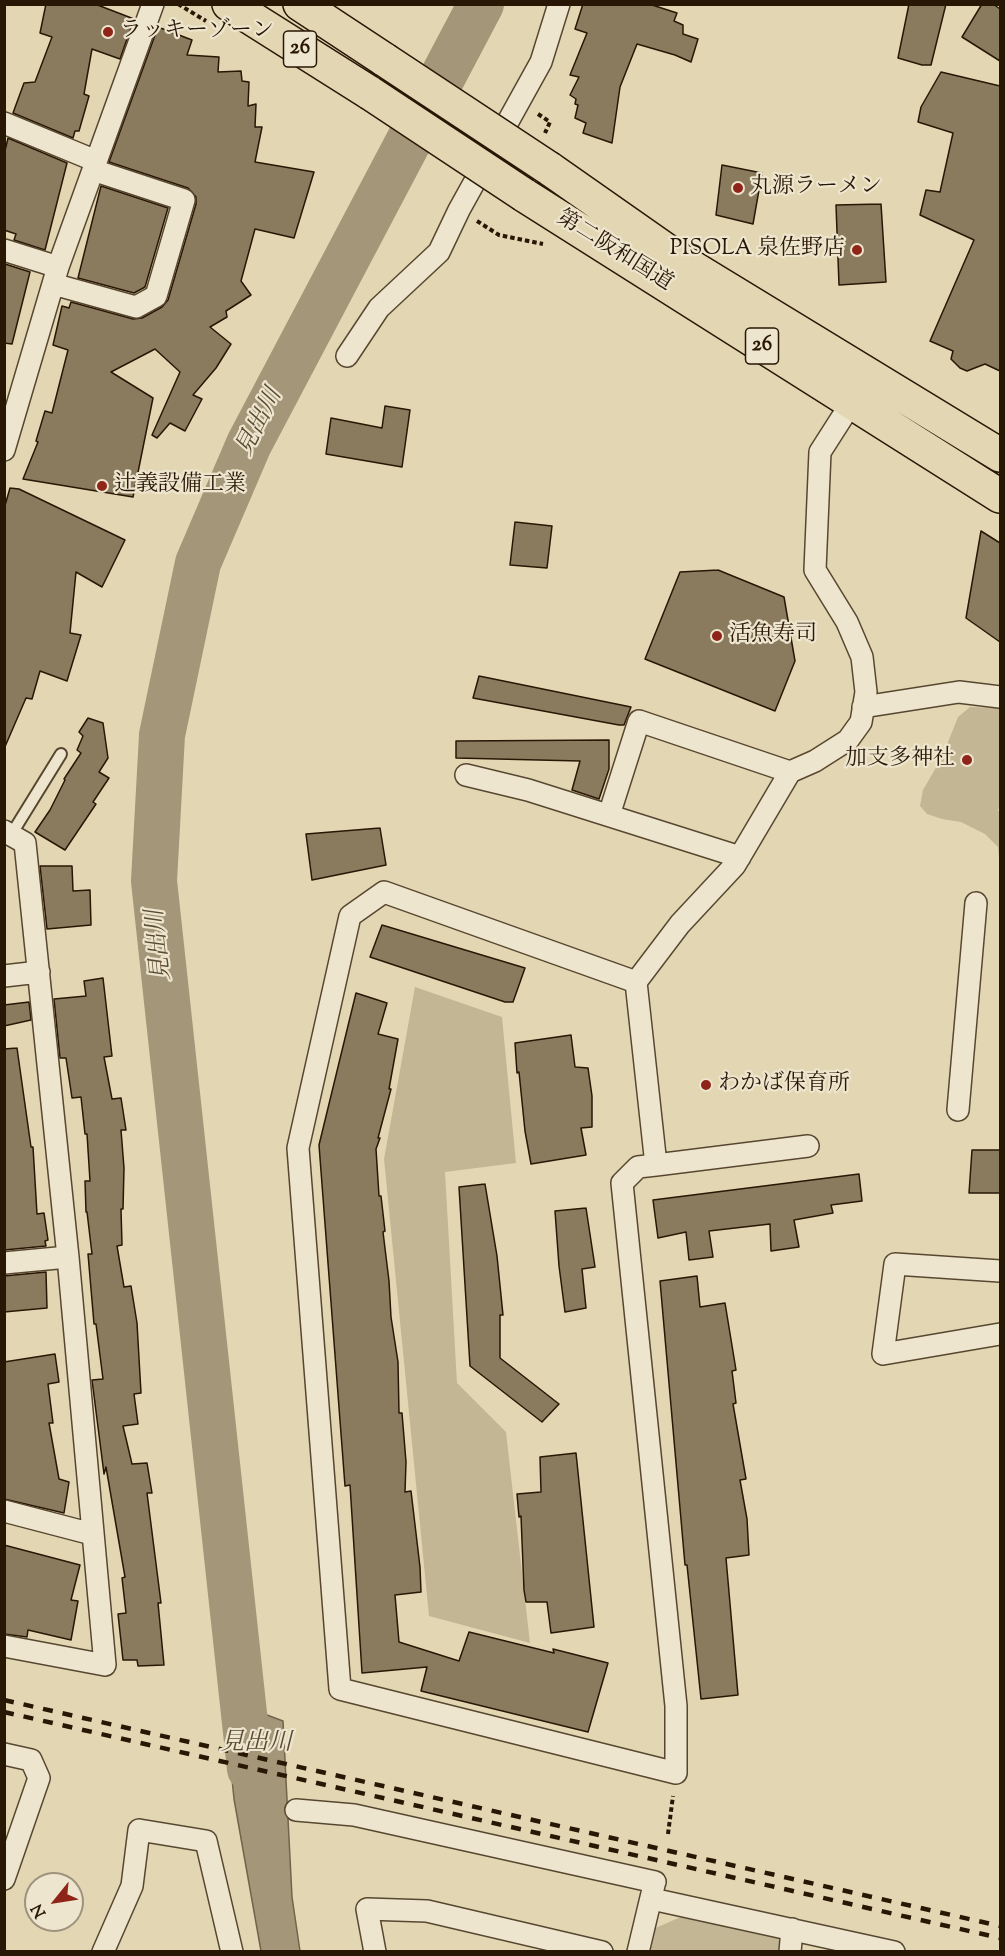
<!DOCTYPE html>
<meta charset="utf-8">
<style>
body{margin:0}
#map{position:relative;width:1005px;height:1956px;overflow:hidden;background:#e3d7b3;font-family:"Sorts Mill Goudy",serif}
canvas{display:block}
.frame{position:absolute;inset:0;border:6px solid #291705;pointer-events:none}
.north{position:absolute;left:24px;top:1872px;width:60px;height:60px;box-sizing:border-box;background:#ede5ce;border:2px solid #9f937e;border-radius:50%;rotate:240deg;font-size:16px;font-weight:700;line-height:24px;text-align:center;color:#291705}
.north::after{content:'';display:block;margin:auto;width:21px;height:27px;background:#8f2418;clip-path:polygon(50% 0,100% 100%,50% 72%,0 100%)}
</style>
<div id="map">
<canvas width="1005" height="1956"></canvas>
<div class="frame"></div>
<div class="north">N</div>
</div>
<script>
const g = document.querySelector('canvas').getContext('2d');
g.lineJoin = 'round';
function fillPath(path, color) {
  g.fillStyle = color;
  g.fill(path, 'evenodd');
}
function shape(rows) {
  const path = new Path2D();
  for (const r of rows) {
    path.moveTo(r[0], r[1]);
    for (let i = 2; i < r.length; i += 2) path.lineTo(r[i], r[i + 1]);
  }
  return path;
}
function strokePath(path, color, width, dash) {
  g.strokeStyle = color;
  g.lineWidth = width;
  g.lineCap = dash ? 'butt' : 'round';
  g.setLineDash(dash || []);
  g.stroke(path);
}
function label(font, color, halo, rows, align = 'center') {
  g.font = font + ' "Sorts Mill Goudy","Noto Serif JP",serif';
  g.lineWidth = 4.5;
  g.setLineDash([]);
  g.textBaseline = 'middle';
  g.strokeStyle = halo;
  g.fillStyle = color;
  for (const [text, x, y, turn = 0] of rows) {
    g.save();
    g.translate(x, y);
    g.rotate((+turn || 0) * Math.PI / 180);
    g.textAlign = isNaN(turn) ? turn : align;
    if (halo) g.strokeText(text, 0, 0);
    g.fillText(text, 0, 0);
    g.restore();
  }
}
const green = shape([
 [970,707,1000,708,1000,801,998,811,1000,811,1000,868,998,847,985,834,961,822,942,819,927,814,920,806,923,790,942,757,958,717],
 [415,987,502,1017,516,1163,445,1172,457,1383,506,1432,530,1643,429,1616,384,1159],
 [685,1915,781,1935,780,1951,649,1952,651,1930]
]);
const water = shape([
 [224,1699,283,1721,292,1897,300,1951,261,1951,234,1799,224,1699]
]);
const river = shape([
 [250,1769,154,881,162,735,198,563,249,444,481,4]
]);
const building = shape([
 [46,4,95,4,134,19,120,59,92,49,84,94,89,96,79,131,75,131,73,138,13,113,24,83,35,82,52,37,40,33,46,4],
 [583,4,649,4,677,13,674,21,683,25,683,34,698,39,691,62,675,55,637,44,620,87,612,143,583,133,586,123,575,118,578,105,575,104,576,99,570,95,579,77,570,75,587,33,575,29,583,4],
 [909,4,946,4,931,65,922,65,898,58,909,4],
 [982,4,993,4,1000,9,1000,61,962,37,982,4],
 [158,27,192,40,187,55,219,57,218,72,241,71,242,81,249,82,248,106,256,104,255,127,262,127,255,162,314,172,294,238,255,229,241,281,251,295,226,311,227,317,210,327,231,344,216,368,193,395,202,399,185,431,170,423,157,438,152,435,180,372,155,349,111,372,153,398,133,497,23,479,38,442,36,441,45,411,52,413,68,350,53,345,62,306,69,308,71,302,133,319,142,318,162,307,168,300,196,204,196,197,188,188,109,162,158,27],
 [941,72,1000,86,1000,371,985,364,967,371,960,368,951,359,953,351,930,341,974,240,920,215,926,190,940,192,953,133,918,122,921,107,941,72],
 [8,138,67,163,45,250,14,240,16,234,4,230,4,155,8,138],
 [722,165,762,173,753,224,716,215,722,165],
 [101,186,168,208,145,287,134,293,78,278,101,186],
 [881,204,886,282,839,285,836,205,881,204],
 [5,264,30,272,12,344,4,343,5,264],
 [385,406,410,410,402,467,326,454,331,418,382,428,385,406],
 [10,488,19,489,125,540,102,587,76,572,70,633,81,635,67,681,40,671,32,699,26,698,4,749,4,509,10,488],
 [515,522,552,526,547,568,510,565,515,522],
 [981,531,1000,543,1000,642,966,618,981,531],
 [718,570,784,597,795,661,775,711,645,659,680,572,718,570],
 [479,676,631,707,624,725,619,725,473,698,479,676],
 [88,718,103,723,108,758,99,772,109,778,93,802,96,804,65,850,35,832,50,810,65,780,64,779,81,753,77,750,83,736,79,732,88,718],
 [609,740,609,769,599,799,572,790,580,761,456,758,456,741,609,740],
 [380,828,386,865,312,880,306,834,380,828],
 [40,866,72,866,73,891,90,890,91,925,47,929,40,866],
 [382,925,525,968,513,1002,505,1002,370,957,382,925],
 [103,978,112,1056,104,1057,112,1099,121,1098,126,1130,121,1130,124,1168,123,1209,121,1209,122,1245,117,1246,124,1287,131,1286,137,1323,141,1393,134,1394,138,1424,123,1426,132,1464,147,1463,152,1493,147,1493,161,1603,158,1603,164,1665,138,1666,137,1660,123,1660,118,1614,126,1613,122,1578,125,1577,106,1467,104,1474,92,1380,103,1379,96,1324,94,1324,88,1254,92,1254,87,1212,86,1212,85,1181,90,1181,87,1134,85,1134,81,1097,72,1098,66,1058,60,1058,54,999,86,996,84,981,103,978],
 [356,993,387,1003,378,1034,398,1039,389,1089,391,1089,378,1138,380,1138,376,1149,379,1196,381,1196,385,1231,383,1232,389,1281,391,1317,398,1362,399,1413,402,1413,406,1462,405,1492,411,1491,420,1567,421,1592,395,1595,399,1642,459,1661,469,1632,554,1653,553,1649,608,1663,588,1732,421,1691,427,1667,362,1673,350,1485,345,1486,319,1145,356,993],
 [29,1002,31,1020,4,1026,4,1005,29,1002],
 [571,1035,575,1067,588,1068,592,1096,592,1127,581,1128,586,1155,531,1164,525,1131,519,1072,517,1073,515,1043,571,1035],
 [17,1048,31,1147,33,1147,37,1214,44,1213,48,1240,45,1241,46,1246,4,1250,4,1049,17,1048],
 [972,1150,1000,1150,1000,1193,969,1193,972,1150],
 [859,1174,862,1201,831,1205,833,1213,794,1220,799,1247,771,1251,770,1224,709,1231,713,1257,689,1260,686,1232,658,1238,653,1200,859,1174],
 [485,1184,497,1256,503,1315,500,1315,500,1358,559,1404,542,1422,470,1366,459,1187,485,1184],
 [586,1208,595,1267,582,1269,586,1308,565,1312,559,1266,555,1211,586,1208],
 [46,1272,47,1308,4,1312,4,1276,46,1272],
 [697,1276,700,1307,725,1303,736,1370,732,1371,736,1403,733,1404,746,1479,740,1480,747,1519,749,1555,726,1558,738,1695,701,1699,687,1565,685,1565,660,1281,697,1276],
 [55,1354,59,1382,48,1384,53,1423,49,1423,59,1479,69,1482,64,1513,4,1499,4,1362,55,1354],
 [576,1453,594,1627,551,1633,547,1602,526,1602,524,1590,521,1516,519,1517,517,1494,541,1492,540,1457,576,1453],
 [4,1545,80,1565,71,1600,78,1601,71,1640,28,1630,27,1637,4,1634,4,1545]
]);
const path = shape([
 [178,4,206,21],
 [538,114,550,122,545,133],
 [477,221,499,235,543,244],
 [668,1834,673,1796]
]);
const lane = shape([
 [11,835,61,754]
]);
const street = shape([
 [4,123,96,161],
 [4,250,58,267],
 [53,284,136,307,156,296,184,200,93,170],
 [347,356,379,308,439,252,459,210,541,62,559,4],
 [4,450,58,267,153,4],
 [863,707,959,692,1000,697],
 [466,775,528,790,740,857],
 [609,815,639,721,790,772,815,761,848,740,861,722,866,692,862,657,847,622,815,570,820,452,852,402],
 [4,831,25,843,68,1257,105,1665,4,1646],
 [4,976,39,972],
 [636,982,680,924,735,865,790,772],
 [958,1110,976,903],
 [656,1165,636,982,384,892,350,916,298,1148,340,1689,676,1773,676,1706,622,1183,638,1167,656,1165,808,1146],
 [4,1263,68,1257],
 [1000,1271,895,1264,883,1354,1000,1334],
 [4,1511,92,1534],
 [4,1754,31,1760,39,1778,4,1879],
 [296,1810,354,1815,655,1882],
 [652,1899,894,1952],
 [103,1952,132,1886,139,1830,206,1841,232,1952],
 [375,1952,367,1909,427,1911,602,1952],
 [638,1952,654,1885],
 [790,1952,792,1929]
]);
const highway = shape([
 [229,4,370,93],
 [300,4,385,60],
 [550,169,677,258,1000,455],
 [524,195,1000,496]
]);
const rail = shape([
 [4,1700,1000,1926],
 [4,1712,1000,1938]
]);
const highwayBridge = shape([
 [385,60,550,169],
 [370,93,524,195]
]);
const markers = [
 [108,32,6,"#8f2418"],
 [738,188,6,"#8f2418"],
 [857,250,6,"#8f2418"],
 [102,486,6,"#8f2418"],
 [717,636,6,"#8f2418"],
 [967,760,6,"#8f2418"],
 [706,1085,6,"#8f2418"]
];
const shields = [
 [300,49,33],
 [762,346,33]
];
const shieldNames = [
 ["26",300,49],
 ["26",762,346]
];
const poiNames = [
 ["ラッキーゾーン",120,32],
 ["丸源ラーメン",750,188],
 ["PISOLA 泉佐野店",845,250,"right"],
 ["辻義設備工業",114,486],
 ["活魚寿司",729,636],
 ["加支多神社",955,760,"right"],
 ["わかば保育所",718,1085]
];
const streetNames = [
 ["第二阪和国道",614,252,32]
];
const waterNames = [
 ["見出川",261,423,-63],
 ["見出川",161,945,-96],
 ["見出川",256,1745]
];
fillPath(green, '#c3b695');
fillPath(water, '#a49678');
strokePath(water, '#73634a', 1.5);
strokePath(river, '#a49678', 46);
fillPath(building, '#8a7b5f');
strokePath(building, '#291705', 1.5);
strokePath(lane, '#584730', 14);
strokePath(street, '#584730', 24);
strokePath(highway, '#291705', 36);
strokePath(path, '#291705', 4, [4.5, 3]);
strokePath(lane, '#ede5ce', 10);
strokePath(street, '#ede5ce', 21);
strokePath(highway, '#e3d7b3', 33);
strokePath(rail, '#291705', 4.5, [10, 10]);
strokePath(highwayBridge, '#291705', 36, []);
strokePath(highwayBridge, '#e3d7b3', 33);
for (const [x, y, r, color] of markers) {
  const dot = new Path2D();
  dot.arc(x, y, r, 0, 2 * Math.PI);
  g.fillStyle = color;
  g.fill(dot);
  strokePath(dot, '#ede5ce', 2);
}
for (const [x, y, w] of shields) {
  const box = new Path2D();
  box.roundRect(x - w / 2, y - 18, w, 36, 4.5);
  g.fillStyle = '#ede5ce';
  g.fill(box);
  strokePath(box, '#291705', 1.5);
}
label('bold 21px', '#291705', null, shieldNames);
label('22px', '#291705', '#ede5ce', poiNames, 'left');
label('22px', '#291705', '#ede5ce', streetNames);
label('italic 24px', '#5a4a33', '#ede5ce', waterNames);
</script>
